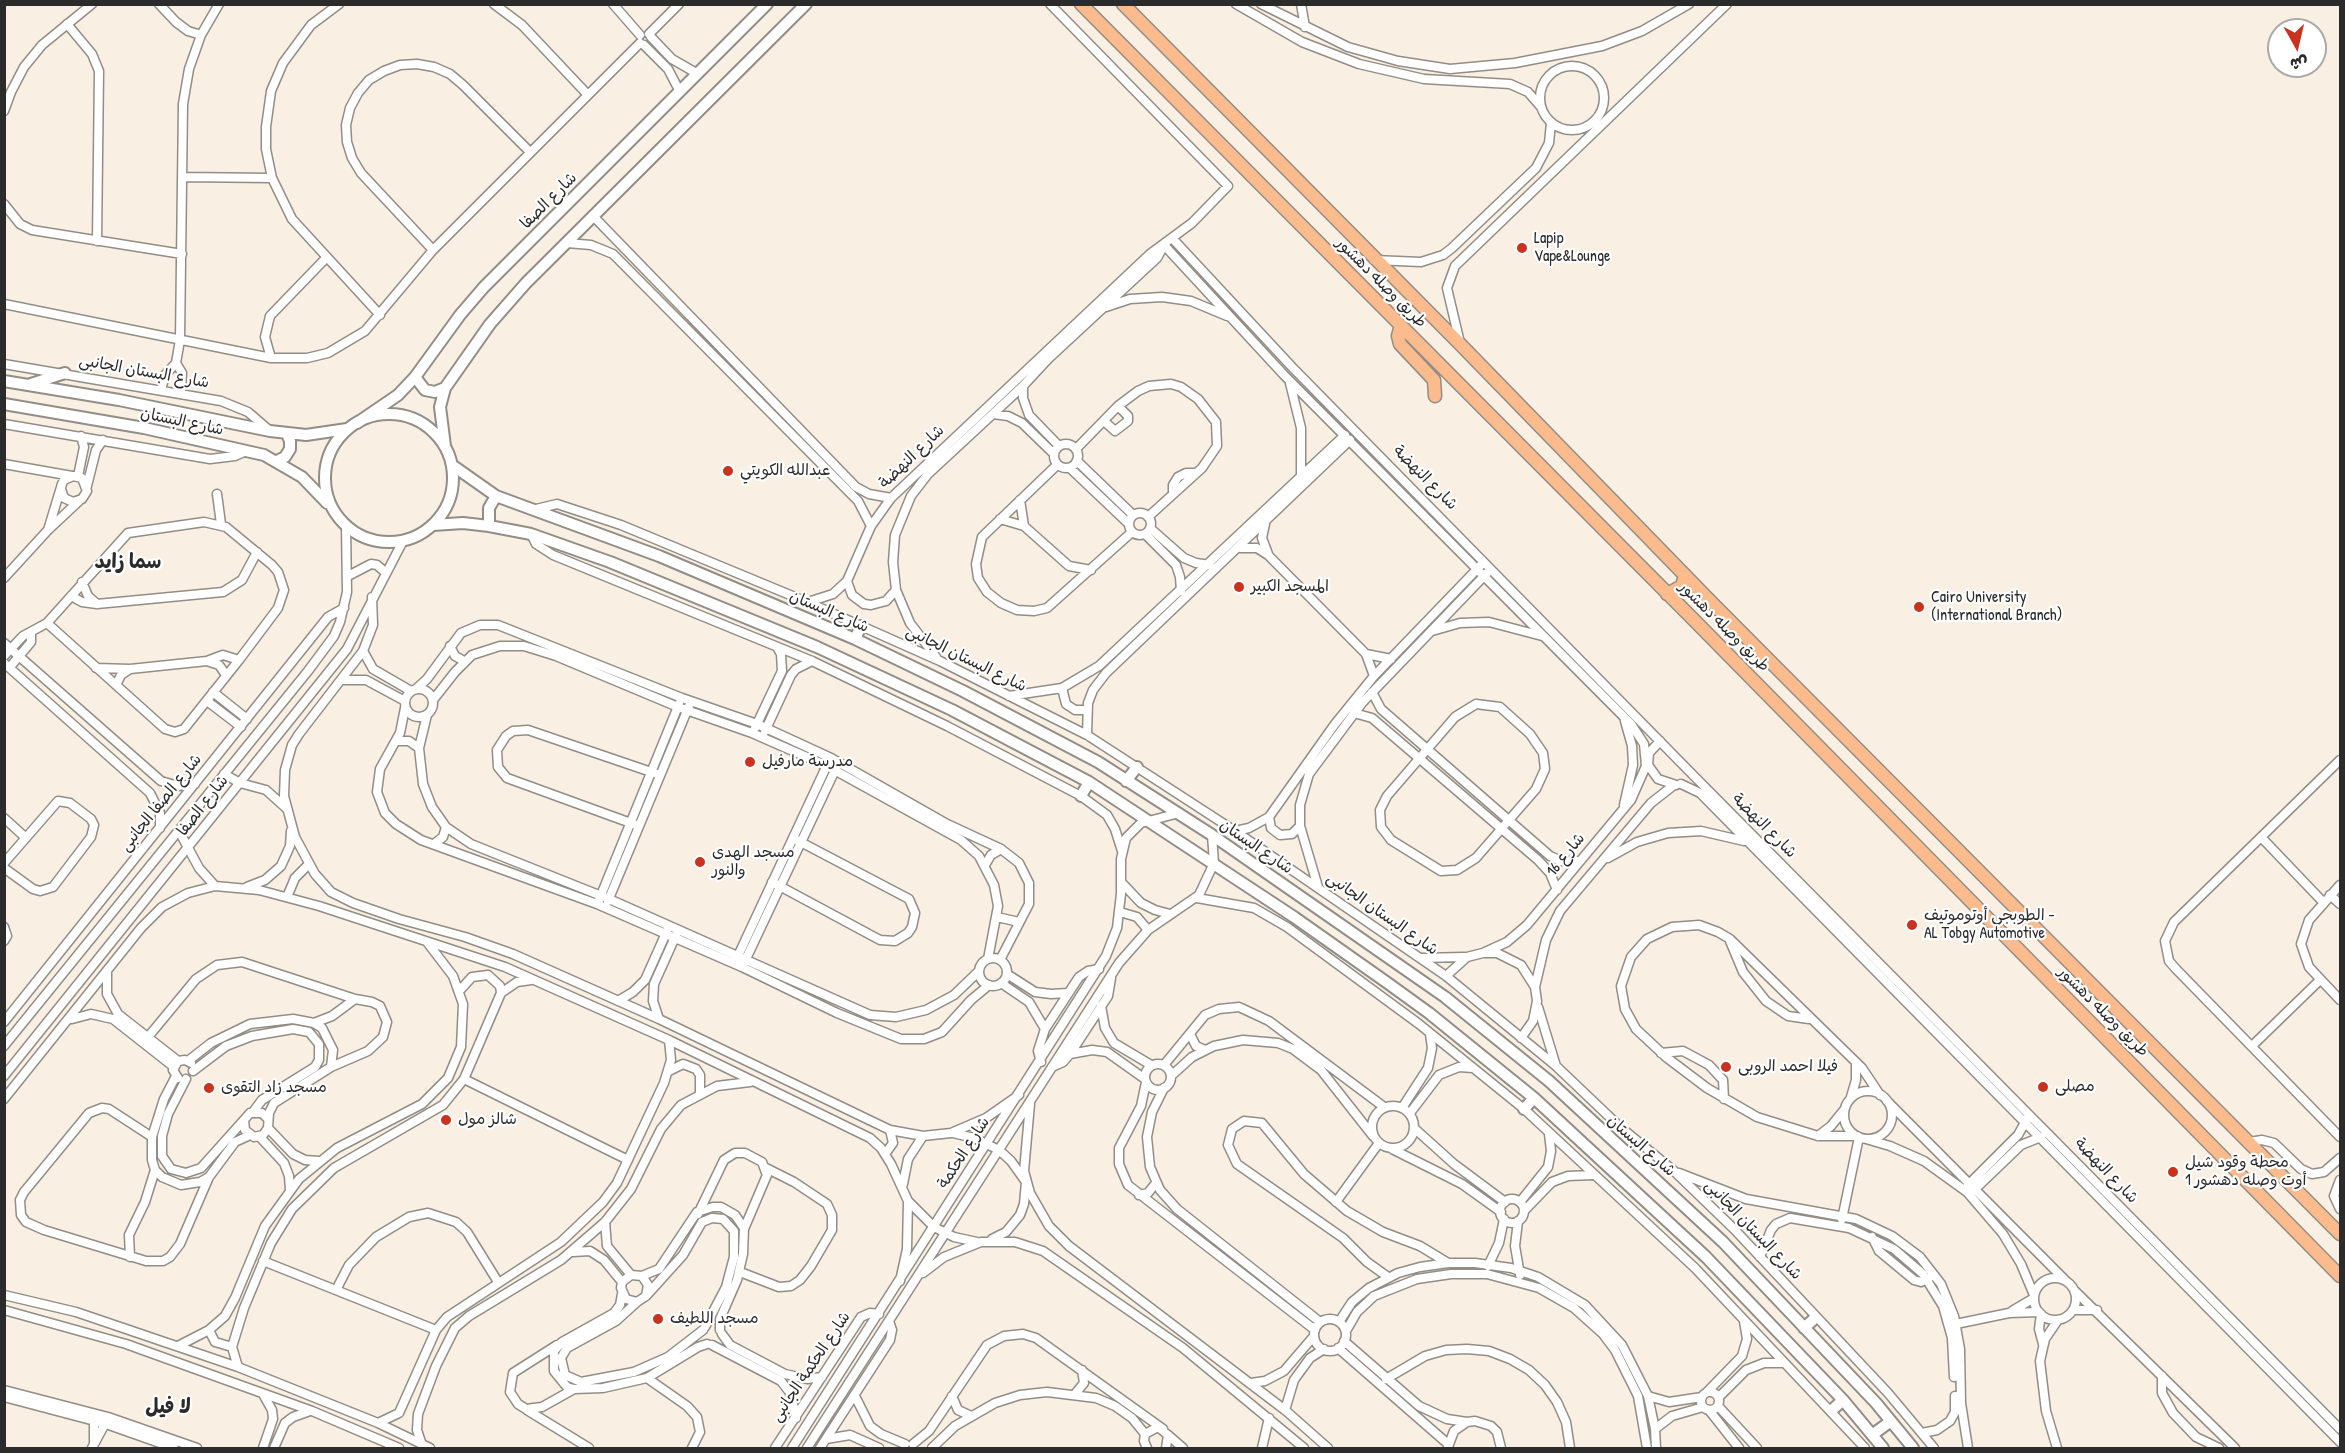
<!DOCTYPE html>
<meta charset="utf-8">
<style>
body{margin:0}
#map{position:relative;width:2345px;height:1453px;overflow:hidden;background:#f9efe2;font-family:"Patrick Hand","Playpen Sans Arabic",sans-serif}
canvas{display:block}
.frame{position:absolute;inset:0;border:6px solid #2b2b2b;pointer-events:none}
.north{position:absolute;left:2267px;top:18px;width:60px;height:60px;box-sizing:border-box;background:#fff;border:2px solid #aaa;border-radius:50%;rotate:172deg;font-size:16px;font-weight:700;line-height:24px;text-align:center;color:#2b2b2b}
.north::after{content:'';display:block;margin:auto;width:21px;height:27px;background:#c8321e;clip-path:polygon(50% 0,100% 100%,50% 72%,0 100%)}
</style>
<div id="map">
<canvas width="2345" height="1453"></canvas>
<div class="frame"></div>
<div class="north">ش</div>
</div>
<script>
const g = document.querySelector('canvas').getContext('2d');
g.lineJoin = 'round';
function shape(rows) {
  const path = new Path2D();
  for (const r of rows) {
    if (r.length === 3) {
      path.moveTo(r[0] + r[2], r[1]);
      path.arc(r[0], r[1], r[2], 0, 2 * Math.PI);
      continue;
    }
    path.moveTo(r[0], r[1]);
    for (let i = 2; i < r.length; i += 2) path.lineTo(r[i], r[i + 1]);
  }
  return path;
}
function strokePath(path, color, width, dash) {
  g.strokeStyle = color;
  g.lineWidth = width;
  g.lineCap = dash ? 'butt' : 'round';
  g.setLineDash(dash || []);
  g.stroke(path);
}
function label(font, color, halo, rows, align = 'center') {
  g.font = font + ' "Patrick Hand","Playpen Sans Arabic",sans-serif';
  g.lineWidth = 4.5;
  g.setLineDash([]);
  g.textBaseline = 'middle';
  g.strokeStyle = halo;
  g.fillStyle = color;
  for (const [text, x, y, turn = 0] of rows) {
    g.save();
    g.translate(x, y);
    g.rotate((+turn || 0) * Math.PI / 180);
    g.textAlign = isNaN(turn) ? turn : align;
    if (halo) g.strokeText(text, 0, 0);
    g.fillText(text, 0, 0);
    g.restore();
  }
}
const minor = shape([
 [159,4,176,22,188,31,201,35],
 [339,4,311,25,283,63,271,91,266,127,266,149,272,178,292,219,380,315],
 [494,4,522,25,588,95],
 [613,4,640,35],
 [1236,4,1302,42,1359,64,1424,79,1510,84,1528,92,1541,107],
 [1261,4,1348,47,1398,61,1450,69,1515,63,1602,46,1642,31,1689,4],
 [1301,4,1305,27],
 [67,24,92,54,99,71,97,241],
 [649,34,679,4],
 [651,37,672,59,698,74],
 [644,45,668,69,680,92],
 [1572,98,32],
 [4,111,11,92,24,67,42,45,92,4],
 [182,177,272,178],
 [4,204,20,224,32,230,182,254],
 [594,217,856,487,869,494,891,498],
 [1172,238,1292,367,1694,776,2340,1429],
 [567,243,591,245,613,254,858,501,871,526],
 [1164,245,1284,375,1631,724,1644,744,1646,766,1631,800,1527,925,1507,942,1483,953],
 [433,250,361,173,352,158,347,142,346,125,350,108,358,93,369,80,384,71,400,65,417,64,434,67,450,74,463,85,530,152],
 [1374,260,1421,262,1443,255,1452,248,1536,168,1549,143,1551,123],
 [4,304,271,358,307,358,328,353,365,331,433,250,640,43],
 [1106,307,1130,299,1162,297,1191,301,1227,316],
 [1460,343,1447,288,1455,266,1727,4],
 [271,358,265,337,270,316,327,257],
 [176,363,182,373,181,393],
 [4,364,221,401,248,412,270,431],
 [1290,383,1301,428,1301,478],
 [1023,386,1023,398,1029,415,1059,446],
 [161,390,165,375,176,363,180,340,183,104,189,69,201,35,219,4],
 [993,414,1008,416,1022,423,1054,454],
 [1104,421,1115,431,1128,421,1128,416,1118,406],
 [4,424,210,459,235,456,246,451],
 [1066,456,12],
 [1076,449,1118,406,1138,391,1149,386,1171,384,1181,387,1198,399,1216,422,1217,446,1202,468,1148,517],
 [1077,461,1133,515],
 [4,464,72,476],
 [1057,465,982,537,976,564,978,578,987,592,1001,603,1017,610,1034,611,1047,608,1132,532],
 [1070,468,1129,524],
 [78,476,84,447,81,436],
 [87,486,96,450,103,440],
 [217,494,221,524],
 [1173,494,1173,485,1178,477,1186,473,1196,473],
 [1020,500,1024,526],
 [532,510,557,504,621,525,807,602,940,661,1087,735,1235,831,1446,976,1556,1066,1619,1126,1673,1170,1734,1229,1888,1393,1934,1448],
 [1140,524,11],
 [1000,519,1024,526,1069,566,1091,570],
 [204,522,226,527,272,565,278,572,284,590,278,608,239,660,184,729,175,732,165,729,47,623,128,533,204,522],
 [1265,524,1262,538,1268,554],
 [1150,528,1184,558,1196,563,1210,565],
 [48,530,62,484,64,480,73,476,82,478,87,491,82,499,73,502,64,498,61,489],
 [531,534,536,544,553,555,812,661,947,726,1081,796,1107,815,1115,829,1122,851],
 [1145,534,1176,565,1180,577,1181,591],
 [1241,548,1257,548,1268,555,1366,654,1374,676],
 [348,576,371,564,377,565,385,572],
 [4,578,48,530,79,501],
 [847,581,852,595,864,604,871,605,886,601,896,590],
 [82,582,88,596,97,604],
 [71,596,82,602,97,604,223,592,242,580,257,552],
 [372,597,373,625,363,651,299,734,292,745,285,770,284,796,295,837,315,874,331,892,353,903,399,919,465,937,513,954,659,1019,890,1130,923,1136,951,1133,986,1118,1019,1095],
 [808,602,833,594,847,581,871,526,891,498,1150,254,1192,223,1228,186,1050,4],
 [1432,631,1460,623,1489,622,1542,636],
 [4,643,161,781,178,786,195,784],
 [450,646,455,656,464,661],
 [363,651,373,669,411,691],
 [1366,654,1391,659],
 [4,656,23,636,47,623],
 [936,657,910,623,896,590,893,562,895,535,911,496,928,474,1023,386,1048,359,1157,258,1164,245],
 [207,661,223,655,239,660],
 [4,663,150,793,160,813,160,828],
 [10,667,31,642,31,633],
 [96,668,130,669,207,661,219,665,226,675],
 [343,680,366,680,405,701],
 [116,685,121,675,130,669],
 [1062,688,1066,704,1075,710,1086,710],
 [419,703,14],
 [416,689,427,679,461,633,480,625,498,625,682,698,757,724,831,758,947,824,1001,849,1019,863,1029,883,1029,904,1000,960],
 [213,692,247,719],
 [1372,692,1381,709,1550,856,1561,861,1580,861],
 [1009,696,1062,688,1099,666,1345,435],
 [433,700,455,672,472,655,500,646,524,646,556,656,678,707,752,733,827,766,961,840,979,856,994,885,998,906,988,959],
 [207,701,241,727],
 [1476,704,1500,707,1530,734,1543,753,1545,769,1536,789,1476,858,1457,870,1441,871,1391,840,1381,827,1380,810,1387,796,1455,717,1476,704],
 [405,708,400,733,380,769,377,792,385,813,396,824,421,840,597,904,742,967,837,1013,901,1039,924,1039,942,1032,971,1000,989,985],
 [1354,713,1372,718,1538,860,1550,873,1557,890],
 [427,715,419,748,423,784,432,807,446,827,471,844,609,899,870,1015,896,1017,926,1010,954,995,979,971],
 [755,728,782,671,781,654,777,647],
 [765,731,791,675,796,669,812,661],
 [1087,735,1088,703,1093,690,1106,673,1350,440],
 [397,741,409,741,419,748],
 [1660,741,1649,753,1648,765,1658,779,1676,785],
 [2340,760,2174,922,2165,941,2169,961,2176,969,2340,1137],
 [224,774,240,783,266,790,286,808],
 [1681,784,1700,793,2340,1442],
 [1624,805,1633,765,1632,746,1625,721],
 [1269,817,1271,828,1280,835,1292,834,1300,826],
 [4,818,26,838],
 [639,826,507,778,498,767,497,750,506,736,513,731,528,730,660,775],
 [179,831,199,868,215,886],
 [1235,831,1249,828,1269,817,1335,724,1374,676,1481,565],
 [2261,837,2323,902],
 [434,844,443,837,446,827],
 [1608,858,1637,842,1668,833,1701,831,1744,841],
 [4,863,58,801,70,803,91,819,94,825,91,837,53,887,40,891,33,889,4,868],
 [985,865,991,855,1001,849],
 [772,882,880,940,895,941,908,933,912,927,915,913,909,899,793,838],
 [1122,883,1141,903,1155,910,1170,914],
 [2340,885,2309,920,2301,944,2309,967,2340,1000],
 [247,887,265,880,281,866,290,846,291,831],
 [1318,887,1300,826,1300,805,1309,774,1362,703,1487,573],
 [2330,895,2340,904],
 [287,897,295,878,309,864],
 [1197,898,1254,908,1287,927,1419,1024,1524,1109,1695,1268,1865,1448],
 [599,900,679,704],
 [608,901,689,706],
 [1120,912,1137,917,1148,930],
 [997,917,1019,922],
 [4,927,7,936,4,941],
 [1730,941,1743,972,1766,1001,1788,1016,1809,1019],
 [737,958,828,763],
 [1420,958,1464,957],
 [993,972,14],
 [745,961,837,766],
 [107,973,107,994,118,1014,178,1061,185,1060,191,1063],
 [1007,974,1035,992,1051,994,1068,993],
 [1446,976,1467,957,1483,953,1497,953,1521,965,1535,987,1537,1001,1533,1021,1521,1038],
 [1001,983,1029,1002,1045,1029],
 [1535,987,1546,940,1560,911,1651,803,1674,785],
 [460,990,472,977,488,975,500,986,501,993],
 [618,1001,633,992,645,980,667,931],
 [1101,1006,1105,1028,1114,1043,1151,1065],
 [1538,1007,1556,1066],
 [72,1019,91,1014,113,1019,174,1067],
 [659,1019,653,1001,654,984,676,935],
 [4,1022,328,617,344,608],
 [314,1023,332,1016,355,999],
 [1190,1034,1196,1046,1205,1050],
 [148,1037,196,979,217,965,242,962,355,999,372,1002,380,1006,387,1022,383,1037,368,1051,331,1067],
 [4,1046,308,671,334,636,340,622,347,592,346,526],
 [2252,1046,2320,980],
 [1661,1053,1683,1051,1709,1065,1723,1080,1724,1099],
 [1070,1054,1092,1050,1107,1052,1145,1079],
 [188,1061,211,1043,250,1024,293,1019,314,1023,322,1028,333,1050,331,1067,274,1103,269,1113,268,1128,263,1135,254,1137,245,1130,244,1120,250,1113,262,1113,268,1119],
 [1041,1062,1038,1051,1045,1029,1079,977,1088,971,1099,969],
 [1158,1077,13],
 [1164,1065,1205,1015,1219,1009,1239,1007,1269,1021,1384,1107],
 [1052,1067,1063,1062,1070,1054,1108,996,1111,978],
 [193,1071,226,1046,252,1036,293,1029,309,1032,319,1044,319,1060,315,1067,262,1100,253,1112],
 [669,1071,683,1064,696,1069,700,1075,700,1092],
 [4,1076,347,649,403,541],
 [176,1076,164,1099,152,1137,152,1160,155,1170,162,1177,181,1185,200,1182,209,1177,235,1142,250,1135],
 [1171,1076,1192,1057,1214,1046,1243,1040,1278,1043,1293,1049,1321,1070,1373,1136],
 [178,1078,173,1070,178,1061],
 [186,1079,168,1114,162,1136,162,1156,171,1169,186,1173,201,1168,244,1120],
 [464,1079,628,1160],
 [1146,1082,1141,1106,1119,1148,1119,1164,1128,1185,1315,1330],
 [1164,1088,1152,1112,1147,1137,1150,1167,1160,1190,1177,1209,1320,1322],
 [1868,1115,24],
 [1851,1097,1856,1080,1856,1063],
 [4,1099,141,928,162,907,188,893,215,886,259,890,319,906,505,967,669,1040,870,1138,881,1148,891,1164,908,1201,907,1249,900,1281],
 [1887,1101,2066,1281],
 [1030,1104,1024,1171,1030,1193,1049,1226,1069,1246,1285,1410,1328,1448],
 [1393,1127,21],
 [1402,1108,1428,1068,1432,1048,1430,1034],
 [1410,1113,1439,1075,1459,1067,1473,1068],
 [268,1128,293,1154,305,1160,319,1161],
 [1414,1128,1454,1164,1505,1202],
 [953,1133,974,1138,999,1150,1011,1161,1026,1182,1024,1204,1020,1215,1006,1232,992,1239],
 [259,1136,284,1163,289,1176,290,1190],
 [1818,1136,1831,1126,1844,1110],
 [1857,1136,1818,1136,1757,1117,1707,1088,1666,1057,1636,1029,1625,1009,1621,986,1631,957,1647,939,1672,927,1699,925,1718,932,1730,939,1862,1068,1880,1095],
 [152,1137,109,1109,102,1108,89,1113,24,1192,20,1200,21,1215,26,1222,44,1230,146,1261,163,1261,170,1257,180,1244,209,1177],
 [1866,1139,1890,1146,1924,1161,1967,1192,2003,1234,2021,1264,2034,1295],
 [2249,1142,2262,1140,2274,1143,2301,1169,2312,1174,2324,1172,2340,1158],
 [1392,1149,1462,1184,1501,1212],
 [885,1154,893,1143,890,1130],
 [1679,1173,1746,1199,1856,1219,1892,1236,1920,1257,1941,1284,1954,1316,1960,1349,1961,1403,1968,1448],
 [2340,1180,2334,1196,2340,1209],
 [903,1184,908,1159,923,1136],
 [1968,1185,2018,1135,2027,1119],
 [1974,1190,2021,1145,2041,1137],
 [1139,1195,1148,1193,1156,1183],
 [1512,1211,12],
 [908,1201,934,1227,954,1237,977,1242],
 [1336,1202,1379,1143],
 [1520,1202,1548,1167,1551,1151,1549,1134],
 [1524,1211,1552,1182,1568,1176,1593,1175],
 [698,1214,724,1160,735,1153,745,1153,762,1162,767,1175,744,1229],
 [1842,1219,1859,1137],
 [1518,1221,1515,1246,1520,1275],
 [605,1222,607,1246,631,1275],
 [1872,1237,1879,1251,1914,1280,1921,1282,1929,1278],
 [573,1252,590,1251,604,1260,622,1282,621,1288,626,1299,637,1302,646,1296,648,1285,642,1276,631,1275,622,1282],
 [130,1257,129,1235,145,1202,155,1170],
 [1760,1257,1771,1230,1776,1224,1790,1218,1849,1228,1894,1249,1923,1274,1943,1306,1952,1338,1954,1377],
 [263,1261,436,1330],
 [1488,1266,1499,1243,1504,1219],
 [740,1272,779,1287,791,1286,800,1280,811,1266,832,1230,832,1215,827,1204,794,1182,766,1168],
 [923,1273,944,1257,981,1242,1015,1242,1043,1251,1183,1348,1304,1448],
 [642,1276,659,1269,697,1212,713,1207,721,1207,735,1215,744,1228,743,1254,737,1280,720,1319,720,1330],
 [1388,1277,1367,1262,1343,1238,1237,1164,1228,1145,1232,1129,1244,1121,1262,1123,1304,1174,1347,1211,1383,1232,1420,1246,1448,1263],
 [2055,1299,21],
 [336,1290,349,1265,376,1237,409,1217,428,1213,456,1222,467,1232,498,1282],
 [2075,1291,2235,1448],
 [622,1294,620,1305,614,1313,562,1342,554,1351,554,1371,567,1387,574,1389,603,1388,647,1378,698,1347,707,1344],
 [4,1295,76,1312,238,1367,378,1423,430,1448],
 [646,1296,683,1255,702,1222,712,1218,723,1219,734,1231,734,1257,726,1287,705,1327],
 [637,1302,616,1321,567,1348,561,1358,565,1375,581,1382,634,1372,668,1357,703,1330],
 [4,1310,126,1344,312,1411,399,1448],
 [2073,1310,2097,1310],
 [2012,1311,2034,1298],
 [2041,1314,2039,1329,2043,1344],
 [1330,1335,16],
 [1339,1322,1352,1302,1369,1288,1398,1273,1420,1267,1448,1263,1475,1263,1511,1268,1538,1277,1585,1305,1622,1345,1648,1396,1655,1429,1656,1448],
 [1956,1324,2009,1313,2039,1312],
 [209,1330,215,1342,232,1347],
 [1346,1331,1357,1312,1374,1296,1417,1279,1451,1274,1487,1274,1539,1288,1574,1308,1603,1334,1615,1350,1638,1396,1647,1448],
 [722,1334,730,1345,785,1374,807,1379,822,1377],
 [1344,1341,1419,1406,1447,1419,1467,1422],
 [557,1345,513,1373,510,1392,518,1404,526,1409,542,1407,574,1389],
 [712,1345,781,1381,791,1394,796,1418],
 [178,1346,209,1330,225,1316,235,1298,265,1226,299,1179,337,1148,422,1104,448,1078,461,1047,463,1004,453,976,427,942],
 [1338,1348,1448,1444],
 [238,1367,232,1347,244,1308,271,1243,292,1209,334,1168,443,1105,464,1079,501,993,517,982,531,980],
 [2162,1376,2162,1393,2173,1413,2196,1437,2219,1448],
 [647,1378,687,1406,697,1417,700,1432,692,1448],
 [1386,1379,1425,1356,1446,1350,1467,1349,1489,1351,1510,1359,1529,1370,1545,1385,1557,1402,1566,1422,1570,1448],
 [1251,1383,1265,1381,1284,1371,1314,1336],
 [4,1390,108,1417,197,1448],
 [1710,1401,9],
 [1707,1392,1742,1356,1747,1339,1744,1321],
 [263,1394,272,1410,273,1419,263,1448],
 [1075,1394,1084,1383,1082,1370],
 [855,1396,870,1426,881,1434,905,1444],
 [952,1396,958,1410,971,1416],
 [1648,1396,1669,1402,1702,1397],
 [4,1397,106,1424,174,1448],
 [1719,1397,1746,1370,1764,1363,1783,1363],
 [1718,1406,1757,1448],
 [527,1410,589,1448],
 [1285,1410,1294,1380,1310,1358,1324,1349],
 [1709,1410,1739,1448],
 [94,1416,94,1443],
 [378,1423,399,1413,436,1330,447,1317,561,1242,603,1202,617,1183,664,1083,671,1060,669,1040],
 [1655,1429,1672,1416,1703,1407],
 [1922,1433,1937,1430,1950,1421,1955,1412,1955,1396],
 [1168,1435,1183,1448],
 [826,1439,850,1435,879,1448],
 [913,1444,929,1431,987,1345,1004,1336,1023,1334,1036,1338,1163,1429],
 [422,1445,417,1430,418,1414,436,1366,455,1328,469,1316,561,1260,605,1222,631,1189,661,1129,681,1105,717,1086,750,1082],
 [1448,1447,1454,1431,1467,1422,1475,1421,1491,1426,1497,1432,1501,1448],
 [92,1448,107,1420],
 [274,1448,285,1423,293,1417,310,1411],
 [775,1448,861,1317,870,1313,879,1314],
 [792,1448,1106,956,1117,928,1121,894,1121,859,1126,838,1141,823,1179,813],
 [807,1448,1119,963,1148,930,1199,895,1214,863,1212,835],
 [820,1448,890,1340,892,1330,889,1321],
 [932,1448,955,1426,995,1403,1020,1395,1047,1392,1096,1398,1115,1406,1132,1418,1145,1434],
 [1147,1448,1144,1441,1145,1434,1158,1427,1168,1435,1166,1448],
 [1262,1448,1269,1418],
 [2057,1448,2046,1411,2040,1361,2045,1339,2058,1320]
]);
const tertiary = shape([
 [415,377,425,390,435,392,445,388],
 [4,381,119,400,270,431,306,435,347,429],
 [31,384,65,373],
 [4,404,144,428,264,455,302,477,327,503],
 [389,478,64],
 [357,423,398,395,415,377,460,315,484,287,767,4],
 [445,446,440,407,445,388,490,324,526,283,806,4],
 [277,461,285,457,290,449,290,441,287,434],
 [452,465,496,496,659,556,855,639,963,691,1098,762,1212,835,1445,997,1549,1081,1723,1242,1876,1403,1913,1448],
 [433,525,463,523,489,526,531,534,610,562,817,647,952,710,1089,782,1294,917,1389,984,1429,1013,1534,1098,1706,1257,1843,1400,1883,1448],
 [489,526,489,508,496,496],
 [855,639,861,626],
 [1126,781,1137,767],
 [1081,796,1089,782],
 [1524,1109,1534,1098],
 [1804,1328,1815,1318],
 [1832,1410,1843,1400],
 [1872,1435,1891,1421]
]);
const primary = shape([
 [1081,4,1692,618,2340,1276],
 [1123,4,1460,344,1712,603,2340,1234],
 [1401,325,1398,336,1400,344,1434,380,1435,396],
 [1667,594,1682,586,1685,575]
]);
const markers = [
 [1522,248,6,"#c8321e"],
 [728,471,6,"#c8321e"],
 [1239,587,6,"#c8321e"],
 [1919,607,6,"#c8321e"],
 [750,762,6,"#c8321e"],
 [700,862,6,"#c8321e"],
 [1912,925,6,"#c8321e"],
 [1726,1067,6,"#c8321e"],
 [2043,1087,6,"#c8321e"],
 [209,1088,6,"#c8321e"],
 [446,1120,6,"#c8321e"],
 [2173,1172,6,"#c8321e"],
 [658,1319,6,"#c8321e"]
];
const streetNames = [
 ["شارع الصفا",549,201,-45],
 ["طريق وصله دهشور",1381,283,45],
 ["شارع البستان الجانبى",144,372,10],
 ["شارع البستان",182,422,12],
 ["شارع النهضة",912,457,-44],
 ["شارع النهضة",1425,478,45],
 ["شارع البستان",829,612,23],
 ["طريق وصله دهشور",1724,627,45],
 ["شارع البستان الجانبى",966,659,26],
 ["شارع الصفا الجانبى",161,803,-51],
 ["شارع الصفا",203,806,-52],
 ["شارع النهضة",1764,826,45],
 ["شارع البستان",1256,847,34],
 ["شارع 16",1566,855,-51],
 ["شارع البستان الجانبى",1382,914,35],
 ["طريق وصله دهشور",2103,1012,45],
 ["شارع البستان",1641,1146,41],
 ["شارع الحكمة",964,1153,-57],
 ["شارع النهضة",2106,1171,46],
 ["شارع البستان الجانبى",1753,1230,46],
 ["شارع الحكمة الجانبى",811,1367,-56]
];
const poiNames = [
 ["Lapip",1534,239],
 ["Vape&Lounge",1534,257],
 ["عبدالله الكويتي",740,471],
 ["المسجد الكبير",1251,587],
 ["Cairo University",1931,598],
 ["(International Branch)",1931,616],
 ["مدرسة مارفيل",762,762],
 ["مسجد الهدى",712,853],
 ["والنور",712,871],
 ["الطوبجى أوتوموتيف -",1924,916],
 ["AL Tobgy Automotive",1924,934],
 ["فيلا احمد الروبى",1738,1067],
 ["مصلى",2055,1087],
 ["مسجد زاد التقوى",221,1088],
 ["شالز مول",458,1120],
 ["محطة وقود شيل",2185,1163],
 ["أوت وصله دهشور 1",2185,1181],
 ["مسجد اللطيف",670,1319]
];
const quarterNames = [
 ["سما زايد",128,563],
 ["لا فيل",168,1408]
];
strokePath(minor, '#928d86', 11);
strokePath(tertiary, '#928d86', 14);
strokePath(primary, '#928d86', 15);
strokePath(minor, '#fff', 8);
strokePath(tertiary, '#fff', 10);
strokePath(primary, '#fbbb8d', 12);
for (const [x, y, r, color] of markers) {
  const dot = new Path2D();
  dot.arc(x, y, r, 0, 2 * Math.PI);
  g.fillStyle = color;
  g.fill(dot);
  strokePath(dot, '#fff', 2);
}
label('16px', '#2b2b2b', '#fff', streetNames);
label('16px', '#2b2b2b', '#fff', poiNames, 'left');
label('bold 20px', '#2b2b2b', '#fff', quarterNames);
</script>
